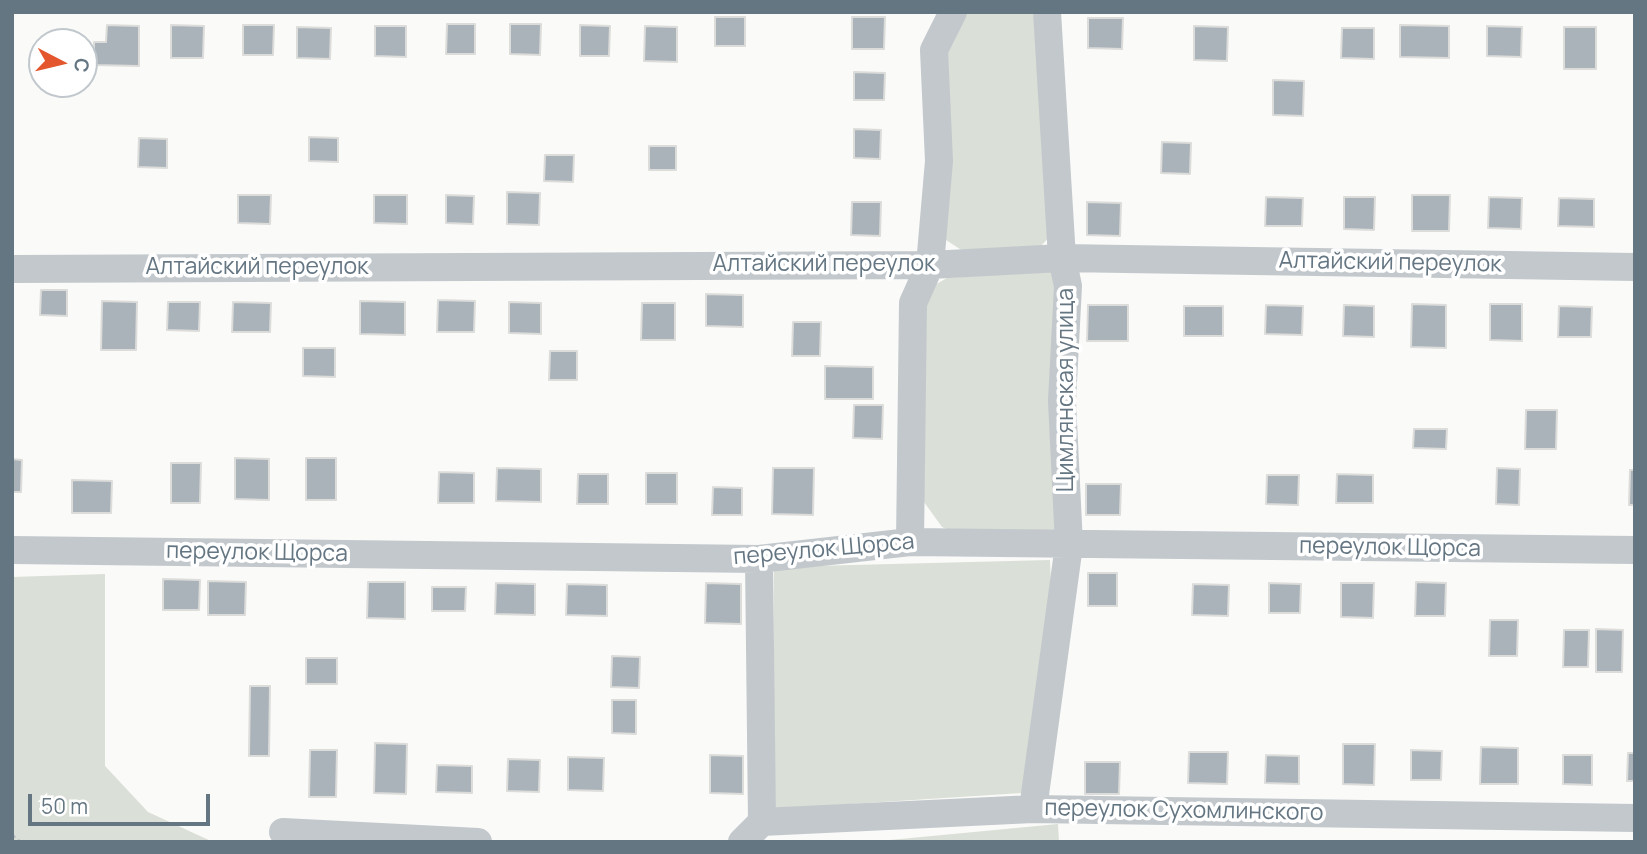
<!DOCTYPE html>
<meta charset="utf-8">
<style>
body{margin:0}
#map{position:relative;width:1647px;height:854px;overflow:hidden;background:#fafaf8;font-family:Manrope,sans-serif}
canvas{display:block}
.frame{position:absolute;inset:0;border:14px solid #657683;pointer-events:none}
.north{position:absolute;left:28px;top:28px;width:70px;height:70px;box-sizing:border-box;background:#fff;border:2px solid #c1c8cd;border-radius:50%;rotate:97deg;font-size:19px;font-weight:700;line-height:28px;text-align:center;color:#657683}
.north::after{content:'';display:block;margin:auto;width:24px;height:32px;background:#e4572e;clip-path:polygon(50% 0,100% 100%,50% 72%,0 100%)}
.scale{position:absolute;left:28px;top:794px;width:182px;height:32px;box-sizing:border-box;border:4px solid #657683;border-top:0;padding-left:9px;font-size:21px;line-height:24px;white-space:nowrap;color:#657683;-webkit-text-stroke:5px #fff;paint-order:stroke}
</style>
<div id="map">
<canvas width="1647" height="854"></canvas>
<div class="frame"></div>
<div class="north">С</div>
<div class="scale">50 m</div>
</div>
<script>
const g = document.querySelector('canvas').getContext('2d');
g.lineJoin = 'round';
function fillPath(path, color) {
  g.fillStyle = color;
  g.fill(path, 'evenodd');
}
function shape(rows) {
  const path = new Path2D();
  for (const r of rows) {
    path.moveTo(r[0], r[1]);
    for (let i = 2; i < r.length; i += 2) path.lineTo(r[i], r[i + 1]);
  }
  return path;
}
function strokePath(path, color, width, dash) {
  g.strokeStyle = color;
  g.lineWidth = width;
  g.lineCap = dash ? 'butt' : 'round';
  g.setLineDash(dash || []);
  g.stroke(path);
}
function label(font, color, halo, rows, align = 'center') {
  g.font = font + ' Manrope,sans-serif';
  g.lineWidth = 7;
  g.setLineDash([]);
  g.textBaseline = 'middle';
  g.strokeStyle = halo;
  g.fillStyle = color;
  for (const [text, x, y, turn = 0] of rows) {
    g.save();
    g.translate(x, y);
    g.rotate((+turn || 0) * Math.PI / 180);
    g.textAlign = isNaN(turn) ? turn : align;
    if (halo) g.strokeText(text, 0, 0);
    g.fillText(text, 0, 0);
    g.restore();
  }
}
const green = shape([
 [966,12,1032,12,1040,29,1051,235,1041,246,966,253,946,240,944,57],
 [1055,270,1064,531,961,536,942,527,924,502,920,323,933,286,947,278],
 [1050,560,1051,588,1022,793,773,809,774,567],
 [105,574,105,766,148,812,213,842,12,842,12,577],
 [1058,824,1059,842,869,842]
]);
const building = shape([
 [715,17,745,17,745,46,715,46,715,17],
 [852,17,885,17,884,49,852,49,852,17],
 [1088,18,1123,18,1122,49,1088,48,1088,18],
 [447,24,475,24,475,54,446,54,447,24],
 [510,24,541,24,540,55,510,54,510,24],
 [107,25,139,26,139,66,94,65,94,42,106,42,107,25],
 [171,25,204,26,203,58,171,58,171,25],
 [243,25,274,25,273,55,243,55,243,25],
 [580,25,610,26,609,56,580,56,580,25],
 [1400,25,1449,26,1449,58,1400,57,1400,25],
 [375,26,406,26,406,57,375,56,375,26],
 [645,26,677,27,677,62,644,61,645,26],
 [1194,26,1228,27,1227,61,1194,60,1194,26],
 [1487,26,1522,27,1521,57,1487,56,1487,26],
 [297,27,331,28,330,59,297,58,297,27],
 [1564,27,1596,27,1596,69,1564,69,1564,27],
 [1342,28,1374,28,1374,59,1341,58,1342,28],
 [854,72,885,73,884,100,854,100,854,72],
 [1273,80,1304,81,1303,116,1273,115,1273,80],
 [854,129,881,130,880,159,854,158,854,129],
 [309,137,338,138,338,162,309,161,309,137],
 [139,138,167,139,167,168,138,167,139,138],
 [1162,142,1191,143,1190,174,1161,173,1162,142],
 [649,146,676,146,676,170,649,170,649,146],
 [545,155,574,155,573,182,544,181,545,155],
 [507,192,540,193,539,225,507,224,507,192],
 [238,195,271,195,270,224,238,223,238,195],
 [374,195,407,195,407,224,374,223,374,195],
 [446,195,474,196,473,224,446,223,446,195],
 [1412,195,1450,195,1449,231,1412,231,1412,195],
 [1266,197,1303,198,1302,226,1265,226,1266,197],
 [1344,197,1375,197,1374,230,1344,229,1344,197],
 [1489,197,1522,198,1521,229,1488,228,1489,197],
 [1559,198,1594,199,1594,227,1558,226,1559,198],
 [852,202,881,202,880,236,851,235,852,202],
 [1087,202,1121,203,1120,236,1087,235,1087,202],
 [41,290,67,290,67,316,40,315,41,290],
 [706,294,743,295,743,327,706,326,706,294],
 [438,300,475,301,474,332,437,332,438,300],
 [102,301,137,302,136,350,101,350,102,301],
 [360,301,405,302,405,335,360,334,360,301],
 [168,302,200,302,199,331,167,330,168,302],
 [233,302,271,303,270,332,232,332,233,302],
 [509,302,541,303,541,334,509,333,509,302],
 [642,303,675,303,675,340,641,340,642,303],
 [1412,304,1446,305,1446,348,1411,347,1412,304],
 [1490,304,1522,304,1522,341,1490,340,1490,304],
 [1088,305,1128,305,1128,341,1087,341,1088,305],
 [1266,305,1303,306,1302,335,1265,334,1266,305],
 [1344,305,1374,306,1374,337,1343,336,1344,305],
 [1184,306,1223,306,1223,336,1184,336,1184,306],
 [1559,306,1592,307,1591,337,1558,337,1559,306],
 [793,322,821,322,820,356,792,356,793,322],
 [303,348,335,348,335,377,303,376,303,348],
 [550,351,577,351,577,380,549,380,550,351],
 [825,366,873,367,873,399,825,399,825,366],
 [854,405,883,405,882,439,853,438,854,405],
 [1526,410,1557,410,1556,449,1525,449,1526,410],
 [1414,429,1447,429,1446,449,1413,448,1414,429],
 [235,458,269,459,269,500,235,499,235,458],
 [306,458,336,458,336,500,306,500,306,458],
 [12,459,22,460,21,492,12,492,12,459],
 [171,463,201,463,200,503,171,503,171,463],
 [497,468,541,469,541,502,496,501,497,468],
 [773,468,814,468,813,515,772,514,773,468],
 [1497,468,1520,469,1519,505,1496,504,1497,468],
 [1630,470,1635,470,1635,505,1629,505,1630,470],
 [439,472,474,473,474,503,438,503,439,472],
 [646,473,677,473,677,504,646,504,646,473],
 [578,474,608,474,608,504,577,504,578,474],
 [1337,474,1373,475,1373,503,1336,503,1337,474],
 [1267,475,1299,475,1298,505,1266,504,1267,475],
 [72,480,112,481,111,513,72,513,72,480],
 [1086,484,1121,484,1120,515,1086,515,1086,484],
 [713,487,742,488,742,515,712,515,713,487],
 [1088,573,1117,573,1117,606,1088,606,1088,573],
 [163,579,200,580,199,610,163,610,163,579],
 [208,581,246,582,245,615,208,615,208,581],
 [368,582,405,582,405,619,367,618,368,582],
 [1416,582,1446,583,1445,616,1415,616,1416,582],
 [496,583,535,584,535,615,495,614,496,583],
 [706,583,741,584,741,624,705,623,706,583],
 [1269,583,1301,584,1300,613,1269,613,1269,583],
 [1341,583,1374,583,1373,618,1341,617,1341,583],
 [567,584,607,585,607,616,566,615,567,584],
 [1193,584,1229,585,1228,616,1192,615,1193,584],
 [432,587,466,587,465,611,432,611,432,587],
 [1490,620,1518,620,1517,656,1489,656,1490,620],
 [1596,629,1623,630,1622,672,1596,672,1596,629],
 [1564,630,1589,630,1588,667,1563,667,1564,630],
 [612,656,640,657,639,688,611,687,612,656],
 [306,658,337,658,337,684,306,684,306,658],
 [250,686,270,686,269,756,249,756,250,686],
 [612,700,636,700,636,734,612,733,612,700],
 [375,743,407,744,406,794,374,793,375,743],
 [1343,744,1375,744,1374,785,1343,784,1343,744],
 [1481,747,1518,748,1518,784,1480,784,1481,747],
 [310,750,337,750,336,797,309,797,310,750],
 [1411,750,1442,751,1441,780,1411,780,1411,750],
 [1189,752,1228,752,1227,784,1188,783,1189,752],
 [1628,753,1635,753,1635,781,1627,781,1628,753],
 [710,755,743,756,743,794,710,793,710,755],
 [1266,755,1299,756,1299,784,1265,783,1266,755],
 [1563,755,1592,755,1592,785,1563,784,1563,755],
 [568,757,604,758,603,791,568,790,568,757],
 [508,759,540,760,539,792,507,791,508,759],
 [1085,762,1120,762,1119,794,1085,794,1085,762],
 [437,765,472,766,472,793,436,792,437,765]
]);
const path = shape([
 [12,836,19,842]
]);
const minor = shape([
 [12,269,930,265,1062,258,1635,267],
 [910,542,913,303,930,265,939,161,934,50,953,12],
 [12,550,759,559,910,542,1635,550],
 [759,559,762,822],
 [1033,809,1069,545,1062,401,1068,286,1062,258,1047,12],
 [283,832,478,842],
 [742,842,762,822,1033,809,1635,818]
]);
const streetNames = [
 ["Алтайский переулок",1390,263,1],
 ["Алтайский переулок",824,265],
 ["Алтайский переулок",257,268],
 ["Цимлянская улица",1067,390,-90],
 ["переулок Щорса",1390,548,1],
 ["переулок Щорса",824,550,-5],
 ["переулок Щорса",257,553,1],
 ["переулок Сухомлинского",1184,811,1]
];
fillPath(green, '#dadfd7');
fillPath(building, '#aab3b9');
strokePath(building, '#dcdcda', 2);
strokePath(path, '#bbbfc2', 4.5, [3.5, 3.5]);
strokePath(minor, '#c3c8cc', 28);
label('23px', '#657683', '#fff', streetNames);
</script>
